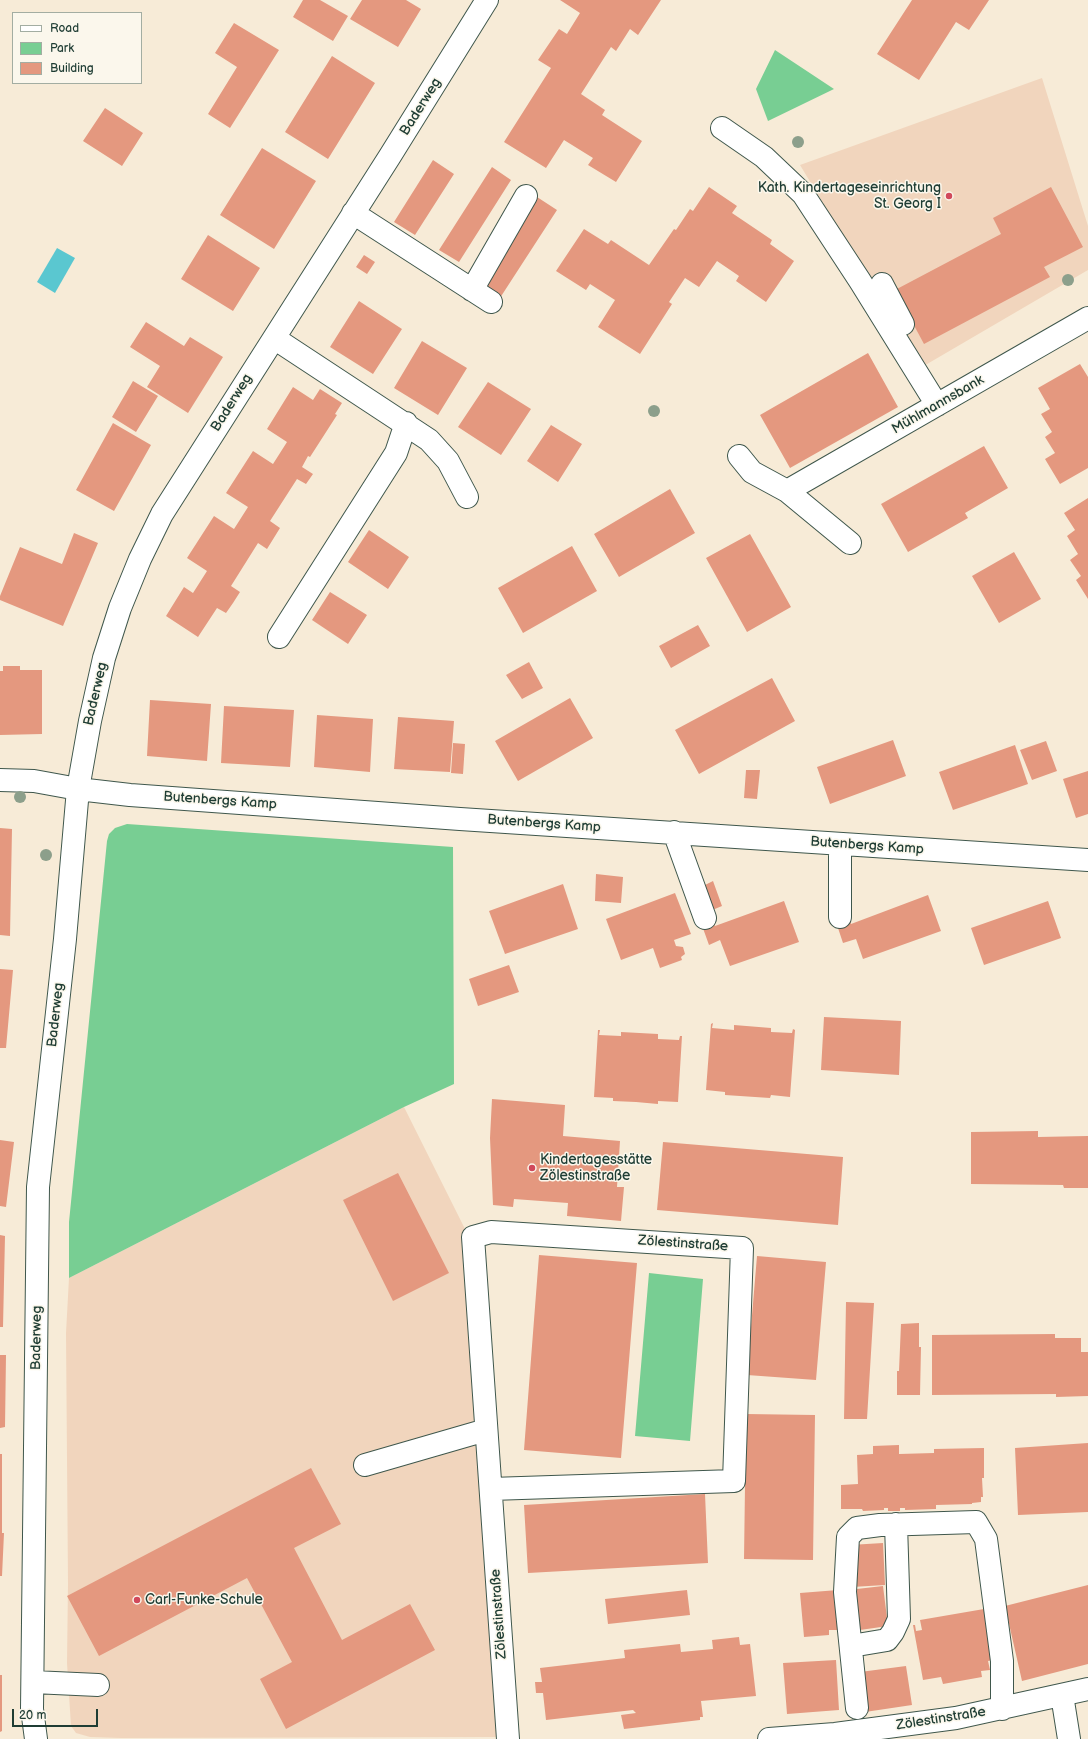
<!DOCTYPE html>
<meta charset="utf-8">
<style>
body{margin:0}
#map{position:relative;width:1088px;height:1739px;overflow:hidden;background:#f7ebd7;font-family:"Balsamiq Sans",sans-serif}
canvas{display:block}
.legend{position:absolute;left:12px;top:12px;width:130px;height:72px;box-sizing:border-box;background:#fbf7ec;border:1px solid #a3ada2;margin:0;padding:5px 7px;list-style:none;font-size:12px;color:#1f3d34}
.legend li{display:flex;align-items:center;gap:8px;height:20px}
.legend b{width:20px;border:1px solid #a3ada2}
.scale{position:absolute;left:12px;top:1709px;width:86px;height:18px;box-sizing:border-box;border:2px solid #1f3d34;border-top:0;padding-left:5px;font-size:12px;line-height:14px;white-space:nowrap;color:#1f3d34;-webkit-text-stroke:3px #fbf7ec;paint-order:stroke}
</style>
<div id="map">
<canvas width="1088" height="1739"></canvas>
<ul class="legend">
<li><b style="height:5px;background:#fff"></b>Road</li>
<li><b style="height:11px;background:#78ce93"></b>Park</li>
<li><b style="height:11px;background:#e4987f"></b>Building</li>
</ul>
<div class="scale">20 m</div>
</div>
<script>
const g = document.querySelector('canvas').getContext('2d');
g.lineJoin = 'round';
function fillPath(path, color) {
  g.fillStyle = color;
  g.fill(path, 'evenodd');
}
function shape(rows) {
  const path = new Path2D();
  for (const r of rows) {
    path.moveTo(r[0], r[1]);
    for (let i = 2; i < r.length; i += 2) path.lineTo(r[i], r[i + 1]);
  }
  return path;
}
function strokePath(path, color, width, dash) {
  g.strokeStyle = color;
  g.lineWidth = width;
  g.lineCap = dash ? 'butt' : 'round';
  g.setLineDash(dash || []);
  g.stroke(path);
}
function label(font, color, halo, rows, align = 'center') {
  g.font = font + ' "Balsamiq Sans",sans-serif';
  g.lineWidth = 3;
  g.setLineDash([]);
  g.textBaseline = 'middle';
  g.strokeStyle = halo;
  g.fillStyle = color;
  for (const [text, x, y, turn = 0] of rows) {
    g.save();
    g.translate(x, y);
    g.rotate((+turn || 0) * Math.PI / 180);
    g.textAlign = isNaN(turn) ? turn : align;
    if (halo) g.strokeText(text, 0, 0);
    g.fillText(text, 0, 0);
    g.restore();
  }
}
const built = shape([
 [1042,78,1088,226,1088,270,922,367,800,165],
 [404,1107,469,1237,498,1737,121,1738,90,1737,76,1733,71,1726,67,1663,68,1584,66,1333,69,1278]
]);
const green = shape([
 [775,50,834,89,768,121,756,89],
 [127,824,453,847,454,1084,404,1107,69,1278,69,1222,107,841,109,834,115,828],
 [649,1273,703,1279,690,1441,635,1436]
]);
const water = shape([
 [57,248,75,258,55,293,37,282]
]);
const building = shape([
 [303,0,320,0,348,16,333,41,293,17],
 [362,0,406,0,421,9,398,47,350,19],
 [560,0,661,0,638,35,630,29,616,51,611,47,581,94,605,110,602,115,642,141,616,182,588,165,593,158,564,140,546,168,504,142,551,68,538,60,559,29,567,34,580,13],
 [912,0,989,0,969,30,956,22,919,80,877,54],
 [234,23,279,50,230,128,208,114,237,67,215,53],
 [332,56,375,83,328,159,285,132],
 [105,108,143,133,122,166,83,141],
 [262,148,316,181,274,249,220,215],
 [433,160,454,174,415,235,394,222],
 [492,167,511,180,459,262,439,250],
 [709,187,737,206,732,213,772,240,770,244,794,261,766,302,736,281,739,276,717,261,699,287,685,278,669,302,672,304,640,354,598,327,615,300,590,284,586,290,556,271,584,229,608,244,611,240,649,265,674,229,676,230,690,209,693,211],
 [1051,187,1083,247,1044,267,1050,277,924,344,895,290,1001,234,993,218],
 [537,197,557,210,498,301,478,288],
 [208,235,260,268,233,311,181,279],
 [364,255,375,262,367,274,356,267],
 [359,301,402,329,373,374,330,347],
 [146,322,184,346,190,337,223,357,188,413,147,387,160,366,130,347],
 [422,341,467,368,438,415,394,388],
 [868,353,898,407,790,468,760,415],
 [1080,364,1088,377,1088,468,1060,484,1045,459,1055,453,1045,437,1052,432,1041,414,1050,409,1038,388],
 [133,381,158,396,136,432,112,417],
 [488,382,531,409,501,455,458,427],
 [293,387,313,400,320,389,342,403,335,414,337,415,310,457,308,456,302,467,313,474,306,484,297,479,270,521,280,528,267,549,258,543,231,586,240,592,233,603,226,613,217,608,198,637,166,616,184,587,193,593,207,571,187,558,214,516,234,529,248,507,226,493,253,451,273,464,287,442,267,429],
 [113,423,151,445,114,511,76,490],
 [551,425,582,444,558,482,527,461],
 [984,446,1008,488,965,513,968,518,908,552,881,504],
 [670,489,695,533,619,577,594,534],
 [1088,498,1088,599,1076,580,1081,576,1070,560,1078,554,1067,536,1075,530,1064,513],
 [369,530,409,557,388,589,348,562],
 [74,533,98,543,63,626,0,600,0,596,20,547,62,564],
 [750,534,791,607,747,632,706,558],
 [572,546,597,591,523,633,498,588],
 [1014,552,1041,599,999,623,972,576],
 [330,592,367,615,348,644,312,620],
 [698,625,710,646,671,668,659,646],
 [529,662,543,688,522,699,506,675],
 [3,666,20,666,20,670,42,670,42,734,0,735,0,671,3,671],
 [772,678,795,721,699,774,675,730],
 [570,698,593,738,518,781,495,741],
 [150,700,211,704,207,761,147,756],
 [224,706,294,710,290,767,221,763],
 [317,715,373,719,370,772,314,767],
 [398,717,454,721,450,772,394,769],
 [893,740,906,776,830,804,817,767],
 [1046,741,1057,771,1032,780,1020,750],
 [453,743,465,744,463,774,451,773],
 [1015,745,1028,784,953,810,939,772],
 [746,770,760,770,757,799,744,798],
 [1088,771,1088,814,1076,818,1063,779],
 [0,828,12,829,10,936,0,935],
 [596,874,623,877,621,903,595,901],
 [713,881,722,906,710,911,703,886],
 [563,884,578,929,505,954,489,911],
 [675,893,691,934,674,940,676,946,683,947,685,954,681,957,682,960,660,968,653,948,621,960,606,919],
 [928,895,941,931,863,959,856,939,843,943,835,919,848,914,851,924],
 [784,901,799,942,730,966,720,940,709,945,700,920,711,916,715,926],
 [1048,901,1061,938,984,965,971,928],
 [509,965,519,992,478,1006,469,979],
 [0,969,13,970,6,1048,0,1048],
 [824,1017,901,1021,899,1075,821,1070],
 [713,1023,712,1028,734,1030,734,1025,771,1028,771,1032,792,1033,793,1029,795,1030,790,1097,771,1095,770,1098,725,1095,725,1092,706,1090,711,1024],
 [598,1030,600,1030,599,1035,621,1036,621,1032,658,1034,658,1039,679,1040,680,1036,682,1036,678,1102,658,1101,658,1104,636,1102,613,1101,613,1098,594,1097],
 [492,1099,565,1105,563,1136,620,1141,617,1187,624,1187,621,1221,567,1216,568,1203,514,1199,513,1207,493,1205,490,1138],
 [1038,1131,1038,1137,1088,1136,1088,1188,1064,1188,1063,1185,971,1184,971,1132],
 [0,1140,14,1142,6,1207,0,1206],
 [663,1142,843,1157,838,1225,657,1210],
 [398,1173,449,1273,393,1301,343,1200],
 [0,1235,5,1236,3,1327,0,1327],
 [539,1255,637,1263,621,1458,524,1450],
 [757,1256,826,1262,816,1380,747,1375],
 [846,1302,874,1303,867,1419,844,1419],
 [919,1323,919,1347,921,1347,920,1395,897,1395,897,1371,899,1371,901,1324],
 [1055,1334,1055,1338,1081,1338,1081,1352,1088,1352,1088,1396,1056,1397,1056,1394,932,1395,932,1335],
 [0,1355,6,1355,5,1427,0,1428],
 [746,1414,815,1415,813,1560,744,1559],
 [1088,1443,1088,1512,1018,1515,1015,1448],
 [899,1445,899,1454,934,1453,934,1449,984,1448,984,1478,982,1478,983,1497,981,1497,981,1502,972,1503,972,1504,936,1505,936,1509,905,1510,905,1508,900,1508,900,1511,888,1511,888,1508,884,1508,884,1510,863,1511,862,1509,841,1509,841,1485,858,1484,857,1455,873,1454,873,1446],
 [0,1454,2,1454,2,1533,4,1533,2,1576,0,1576],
 [311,1468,341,1524,294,1548,342,1640,410,1604,435,1650,286,1729,260,1679,292,1662,247,1578,99,1656,67,1596],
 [705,1494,708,1563,528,1573,524,1505],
 [883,1543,885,1585,852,1587,850,1545],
 [1088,1585,1088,1664,1022,1681,1005,1606],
 [883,1586,888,1626,853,1631,848,1590],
 [687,1590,690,1615,608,1624,605,1599],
 [838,1590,842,1630,829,1630,829,1635,804,1637,800,1593],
 [984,1609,993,1660,988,1661,990,1670,981,1671,982,1677,943,1684,941,1677,923,1680,913,1625,915,1625,916,1631,922,1630,920,1620],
 [739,1637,740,1645,750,1644,756,1696,701,1701,703,1717,700,1717,700,1720,624,1729,621,1715,636,1713,633,1710,546,1720,543,1693,536,1693,535,1682,542,1682,540,1668,625,1658,624,1650,680,1644,681,1652,713,1649,712,1640],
 [836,1660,839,1710,787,1714,783,1663],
 [906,1666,912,1705,865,1712,860,1672],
 [0,1675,2,1675,2,1731,0,1732]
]);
const minor = shape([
 [722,128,764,157,803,194,860,281,937,405],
 [353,213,491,302],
 [882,284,903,324],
 [472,290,526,196],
 [274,338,429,440,448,461,467,497],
 [739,456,752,472,787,491,850,543],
 [787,491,1088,318],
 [279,637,396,453,406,423],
 [0,780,34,781,78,789,130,795,460,819,1088,860],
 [674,832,705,918],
 [840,917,840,844],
 [365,1465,486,1430],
 [491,1489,734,1481,742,1248,491,1232,473,1237,508,1739],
 [851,1646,887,1640,893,1632,899,1619,896,1524],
 [33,1682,98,1685],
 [1062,1695,1069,1739],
 [857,1708,845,1592,848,1537,857,1528,880,1525,976,1522,986,1539,1002,1661,1002,1709],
 [36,1739,32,1709,38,1187,65,939,78,789,90,721,104,658,120,608,140,559,162,514,390,156,487,0],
 [769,1739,835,1734,956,1718,1088,1689]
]);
const trees = [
 [798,142],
 [1068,280],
 [654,411],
 [20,797],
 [46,855]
];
const markers = [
 [949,196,4,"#d1495b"],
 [532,1168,4,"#d1495b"],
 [137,1600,4,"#d1495b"]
];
const streetNames = [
 ["Baderweg",421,107,-58],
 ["Baderweg",232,403,-58],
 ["Mühlmannsbank",938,405,-30],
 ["Baderweg",96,694,-77],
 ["Butenbergs Kamp",220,801,4],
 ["Butenbergs Kamp",544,824,4],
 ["Butenbergs Kamp",867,846,4],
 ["Baderweg",56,1015,-84],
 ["Zölestinstraße",683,1244,4],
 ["Baderweg",37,1338,-89],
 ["Zölestinstraße",499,1614,-94],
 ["Zölestinstraße",941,1719,-9]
];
const poiNames = [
 ["Kath. Kindertageseinrichtung",941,188,"right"],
 ["St. Georg I",941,204,"right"],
 ["Kindertagesstätte",540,1160],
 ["Zölestinstraße",540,1176],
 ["Carl-Funke-Schule",145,1600]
];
fillPath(built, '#f1d5bd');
fillPath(green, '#78ce93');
fillPath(water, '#5ac7d0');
fillPath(building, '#e4987f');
strokePath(minor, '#3f574c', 24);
strokePath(minor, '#fff', 22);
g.fillStyle = '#8c9f8b';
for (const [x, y] of trees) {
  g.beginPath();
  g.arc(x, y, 6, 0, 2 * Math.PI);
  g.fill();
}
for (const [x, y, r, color] of markers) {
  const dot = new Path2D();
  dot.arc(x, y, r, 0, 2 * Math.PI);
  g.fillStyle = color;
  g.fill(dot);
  strokePath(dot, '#fbf7ec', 1.5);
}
label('14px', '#1f3d34', '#fbf7ec', streetNames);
label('14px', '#1f3d34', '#fbf7ec', poiNames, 'left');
</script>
